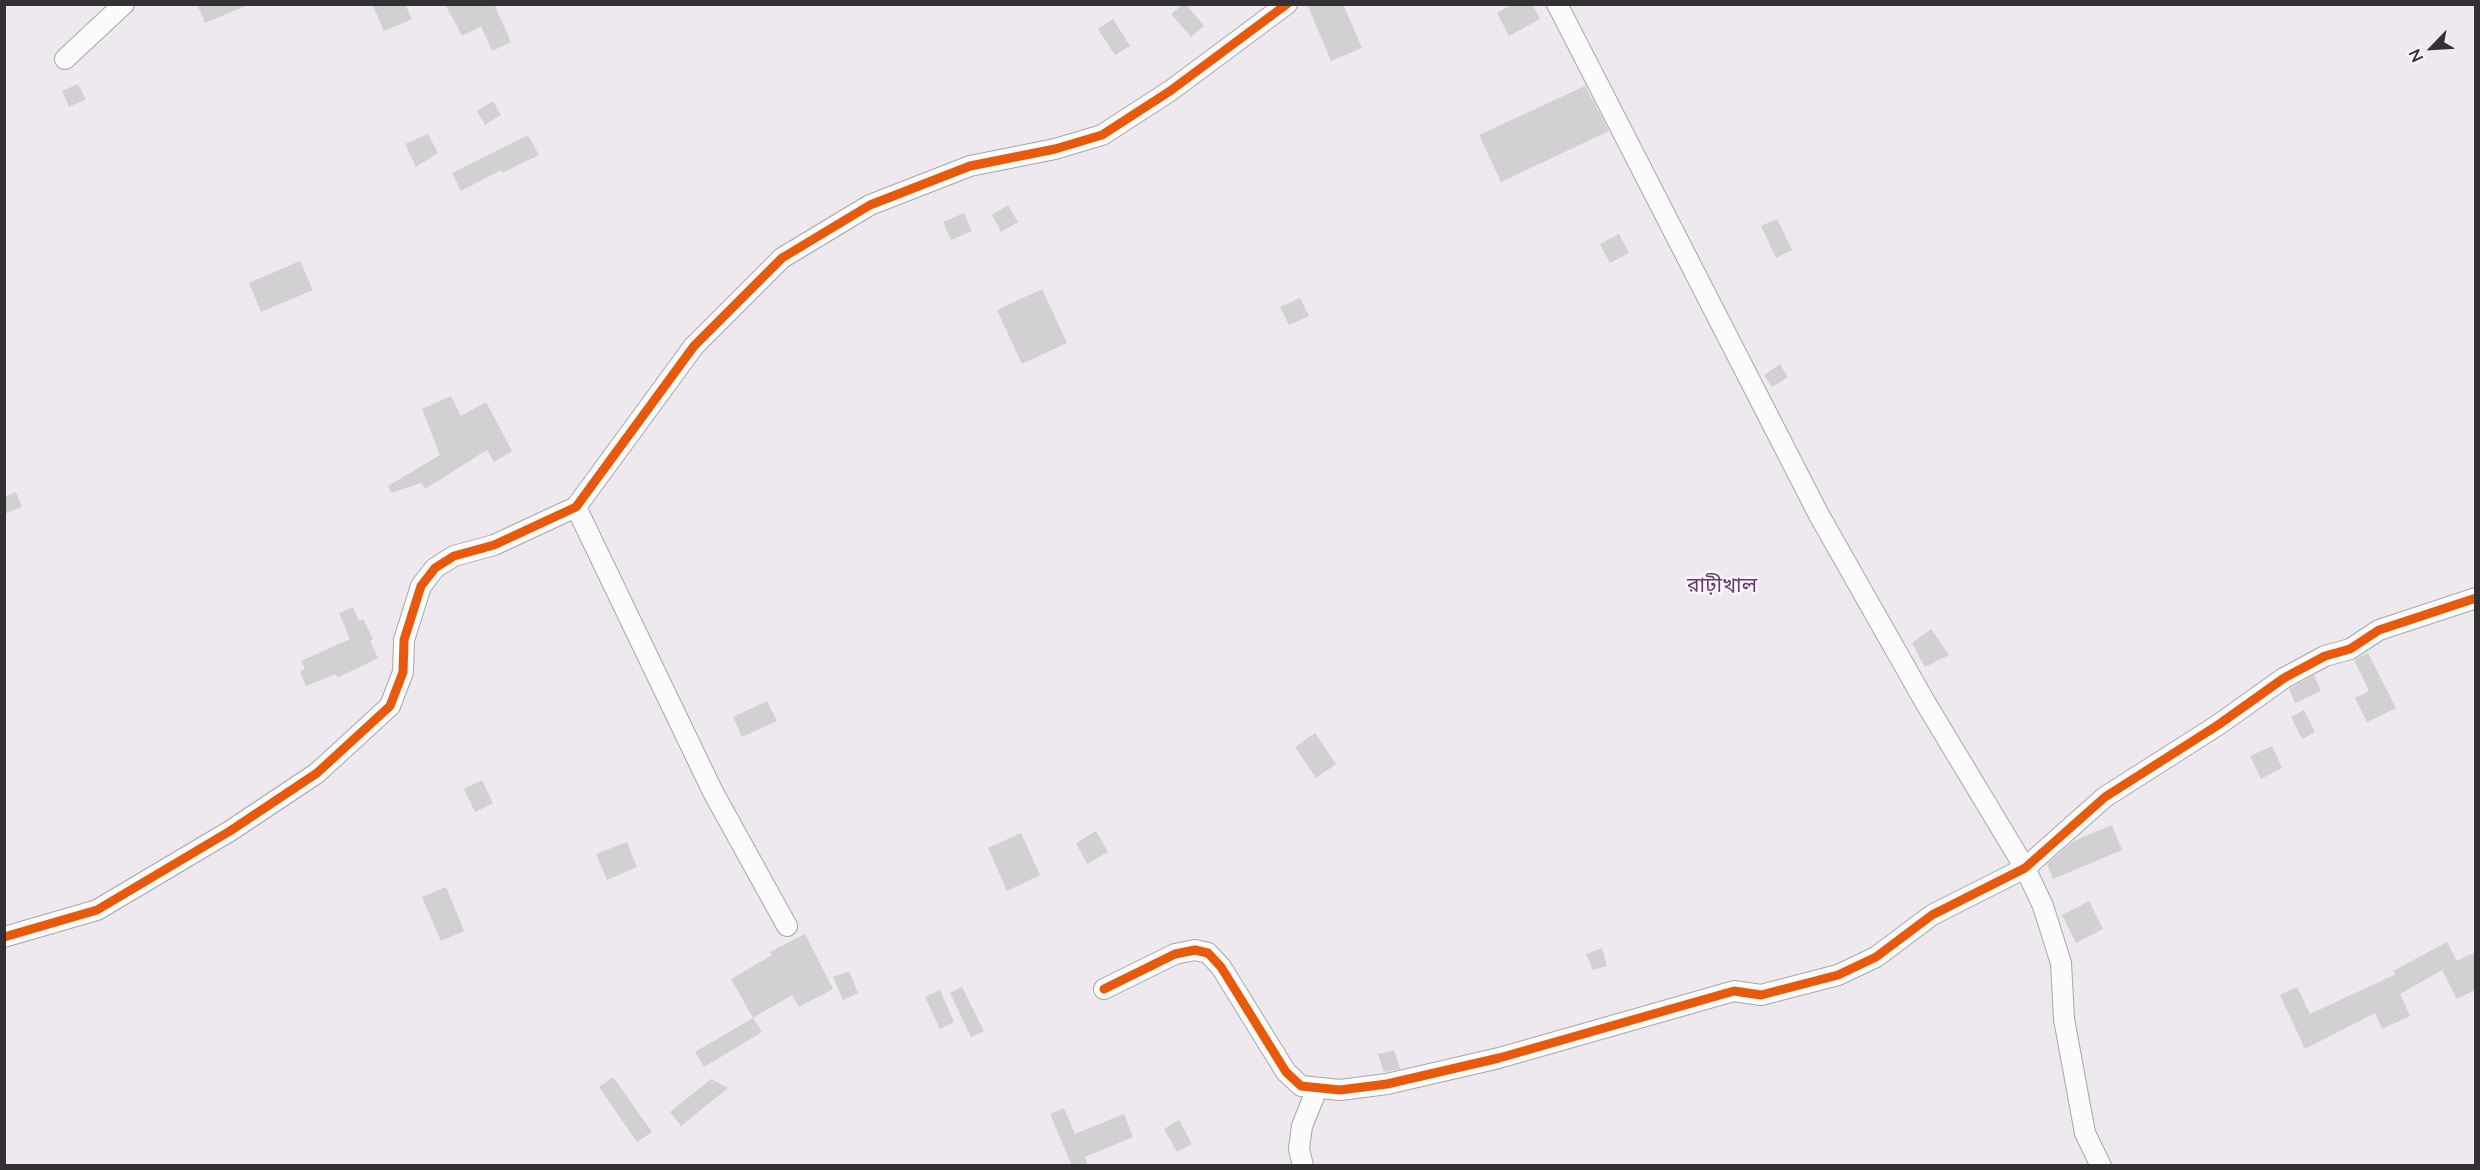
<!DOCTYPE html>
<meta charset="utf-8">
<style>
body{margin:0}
#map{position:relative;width:2480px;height:1170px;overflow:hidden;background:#ede9ee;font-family:Lato,sans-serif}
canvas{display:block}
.frame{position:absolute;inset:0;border:6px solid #333034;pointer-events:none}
.north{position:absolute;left:2402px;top:18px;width:60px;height:60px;-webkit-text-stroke:4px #fcf4fd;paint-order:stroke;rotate:245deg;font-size:16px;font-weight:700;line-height:24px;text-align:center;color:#333034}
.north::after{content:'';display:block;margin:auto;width:21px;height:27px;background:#333034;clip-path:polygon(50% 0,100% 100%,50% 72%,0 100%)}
</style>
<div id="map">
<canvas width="2480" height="1170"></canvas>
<div class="frame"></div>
<div class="north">N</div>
</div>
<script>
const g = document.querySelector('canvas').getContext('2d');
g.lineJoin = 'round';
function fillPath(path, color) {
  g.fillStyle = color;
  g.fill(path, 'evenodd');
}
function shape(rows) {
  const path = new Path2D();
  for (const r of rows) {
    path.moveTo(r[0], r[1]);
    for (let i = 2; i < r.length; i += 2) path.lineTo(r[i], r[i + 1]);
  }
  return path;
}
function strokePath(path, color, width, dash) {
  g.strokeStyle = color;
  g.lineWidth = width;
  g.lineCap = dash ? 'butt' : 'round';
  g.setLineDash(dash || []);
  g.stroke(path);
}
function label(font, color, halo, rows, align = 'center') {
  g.font = font + ' Lato,"Noto Sans Bengali",sans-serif';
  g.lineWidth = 5;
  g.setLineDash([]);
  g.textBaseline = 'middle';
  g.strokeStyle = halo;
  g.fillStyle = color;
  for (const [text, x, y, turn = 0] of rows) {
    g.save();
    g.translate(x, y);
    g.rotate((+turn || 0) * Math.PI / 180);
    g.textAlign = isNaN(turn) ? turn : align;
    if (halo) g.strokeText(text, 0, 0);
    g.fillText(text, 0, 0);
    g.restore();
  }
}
const building = shape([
 [197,4,248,4,248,5,205,23],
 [372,4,405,4,412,19,384,31],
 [445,4,494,4,511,42,492,51,481,26,462,36],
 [1183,4,1186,4,1204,26,1191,37,1171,14],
 [1307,4,1343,4,1362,48,1331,61],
 [1513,4,1532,4,1540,19,1509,36,1497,13],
 [1113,19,1130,46,1115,55,1098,29],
 [78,84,86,99,69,107,62,91],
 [1585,86,1609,131,1501,182,1479,135],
 [493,101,501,115,485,125,477,111],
 [428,134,438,153,416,167,405,144],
 [528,135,539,155,502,173,501,170,461,191,452,173],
 [1008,205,1018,222,1001,232,992,215],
 [964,213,972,231,951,240,943,222],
 [1777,219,1792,250,1776,258,1761,226],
 [1619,234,1629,253,1610,263,1600,244],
 [300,261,313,290,261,312,249,283],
 [1042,289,1067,343,1022,364,997,310],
 [1300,298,1309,316,1289,325,1280,307],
 [1780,364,1788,377,1772,387,1764,375],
 [451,396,461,416,486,402,512,451,494,462,487,450,425,489,421,483,391,493,388,486,440,455,422,409],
 [16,492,22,507,4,514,4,497],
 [353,607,359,621,363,619,373,639,370,641,378,658,337,678,336,674,306,686,300,672,305,669,301,661,350,639,339,613],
 [1931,629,1949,655,1925,667,1912,643],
 [2368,653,2396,708,2367,722,2355,698,2369,691,2354,660],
 [2314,675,2321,691,2295,703,2289,689],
 [767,701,777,721,742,737,733,717],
 [2304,710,2315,732,2302,739,2291,717],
 [1315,733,1336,764,1316,778,1295,747],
 [2272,746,2282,768,2261,779,2250,756],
 [482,780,493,803,475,812,464,789],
 [2112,825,2122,850,2053,879,2047,864,2072,842],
 [1096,831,1108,852,1087,864,1076,843],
 [1021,833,1040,875,1007,891,988,848],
 [627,842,637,867,607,880,596,854],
 [446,887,464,931,441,941,422,897],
 [2089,901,2103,929,2076,943,2062,915],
 [805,934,833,989,799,1007,792,995,753,1018,731,979,772,955,770,952],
 [2447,942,2457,961,2475,952,2475,990,2457,999,2442,970,2400,994,2410,1016,2382,1029,2375,1013,2305,1049,2280,995,2297,987,2310,1014,2396,974,2393,971],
 [1602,948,1607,966,1593,970,1586,954],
 [849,971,858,993,843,1000,833,977],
 [962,987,984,1031,971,1037,950,993],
 [940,990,954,1022,940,1029,925,997],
 [753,1018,762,1032,704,1067,695,1052],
 [1394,1050,1400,1069,1384,1072,1378,1054],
 [613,1077,652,1132,637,1142,599,1087],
 [711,1079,728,1088,681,1126,670,1112],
 [1064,1108,1075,1134,1124,1114,1133,1137,1085,1157,1088,1166,1072,1166,1050,1114],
 [1179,1120,1192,1144,1177,1152,1164,1129]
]);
const minor = shape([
 [1557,4,1819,515,1925,702,2025,868,2043,906,2061,963,2064,1019,2085,1133,2101,1166],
 [65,59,124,4],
 [576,507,713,792,787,926],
 [4,937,97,910,230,831,317,773,390,706,403,672,404,640,421,586,435,568,454,556,494,545,576,507,694,346,782,258,870,205,970,166,1055,149,1102,135,1170,91,1287,4],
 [1104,989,1175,954,1195,950,1208,953,1221,967,1286,1072,1301,1086,1340,1090,1387,1084,1499,1058,1734,991,1761,995,1838,975,1876,957,1932,915,2025,868,2105,797,2218,725,2284,678,2325,656,2350,649,2379,630,2476,598],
 [1303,1166,1299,1149,1302,1126,1317,1089]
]);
const cycleway = shape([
 [4,937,97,910,230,831,317,773,390,706,403,672,404,640,421,586,435,568,454,556,494,545,576,507,694,346,782,258,870,205,970,166,1055,149,1102,135,1170,91,1287,4],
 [1104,989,1175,954,1195,950,1208,953,1221,967,1286,1072,1301,1086,1340,1090,1387,1084,1499,1058,1734,991,1761,995,1838,975,1876,957,1932,915,2025,868,2105,797,2218,725,2284,678,2325,656,2350,649,2379,630,2476,598]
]);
const quarterNames = [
 ["রাঢ়ীখাল",1722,585]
];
fillPath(building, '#d3d0d4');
strokePath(minor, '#a9a6aa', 22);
strokePath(minor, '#fcfcfc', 20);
strokePath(cycleway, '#e8590c', 9);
label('21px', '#65396e', '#fcf4fd', quarterNames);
</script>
